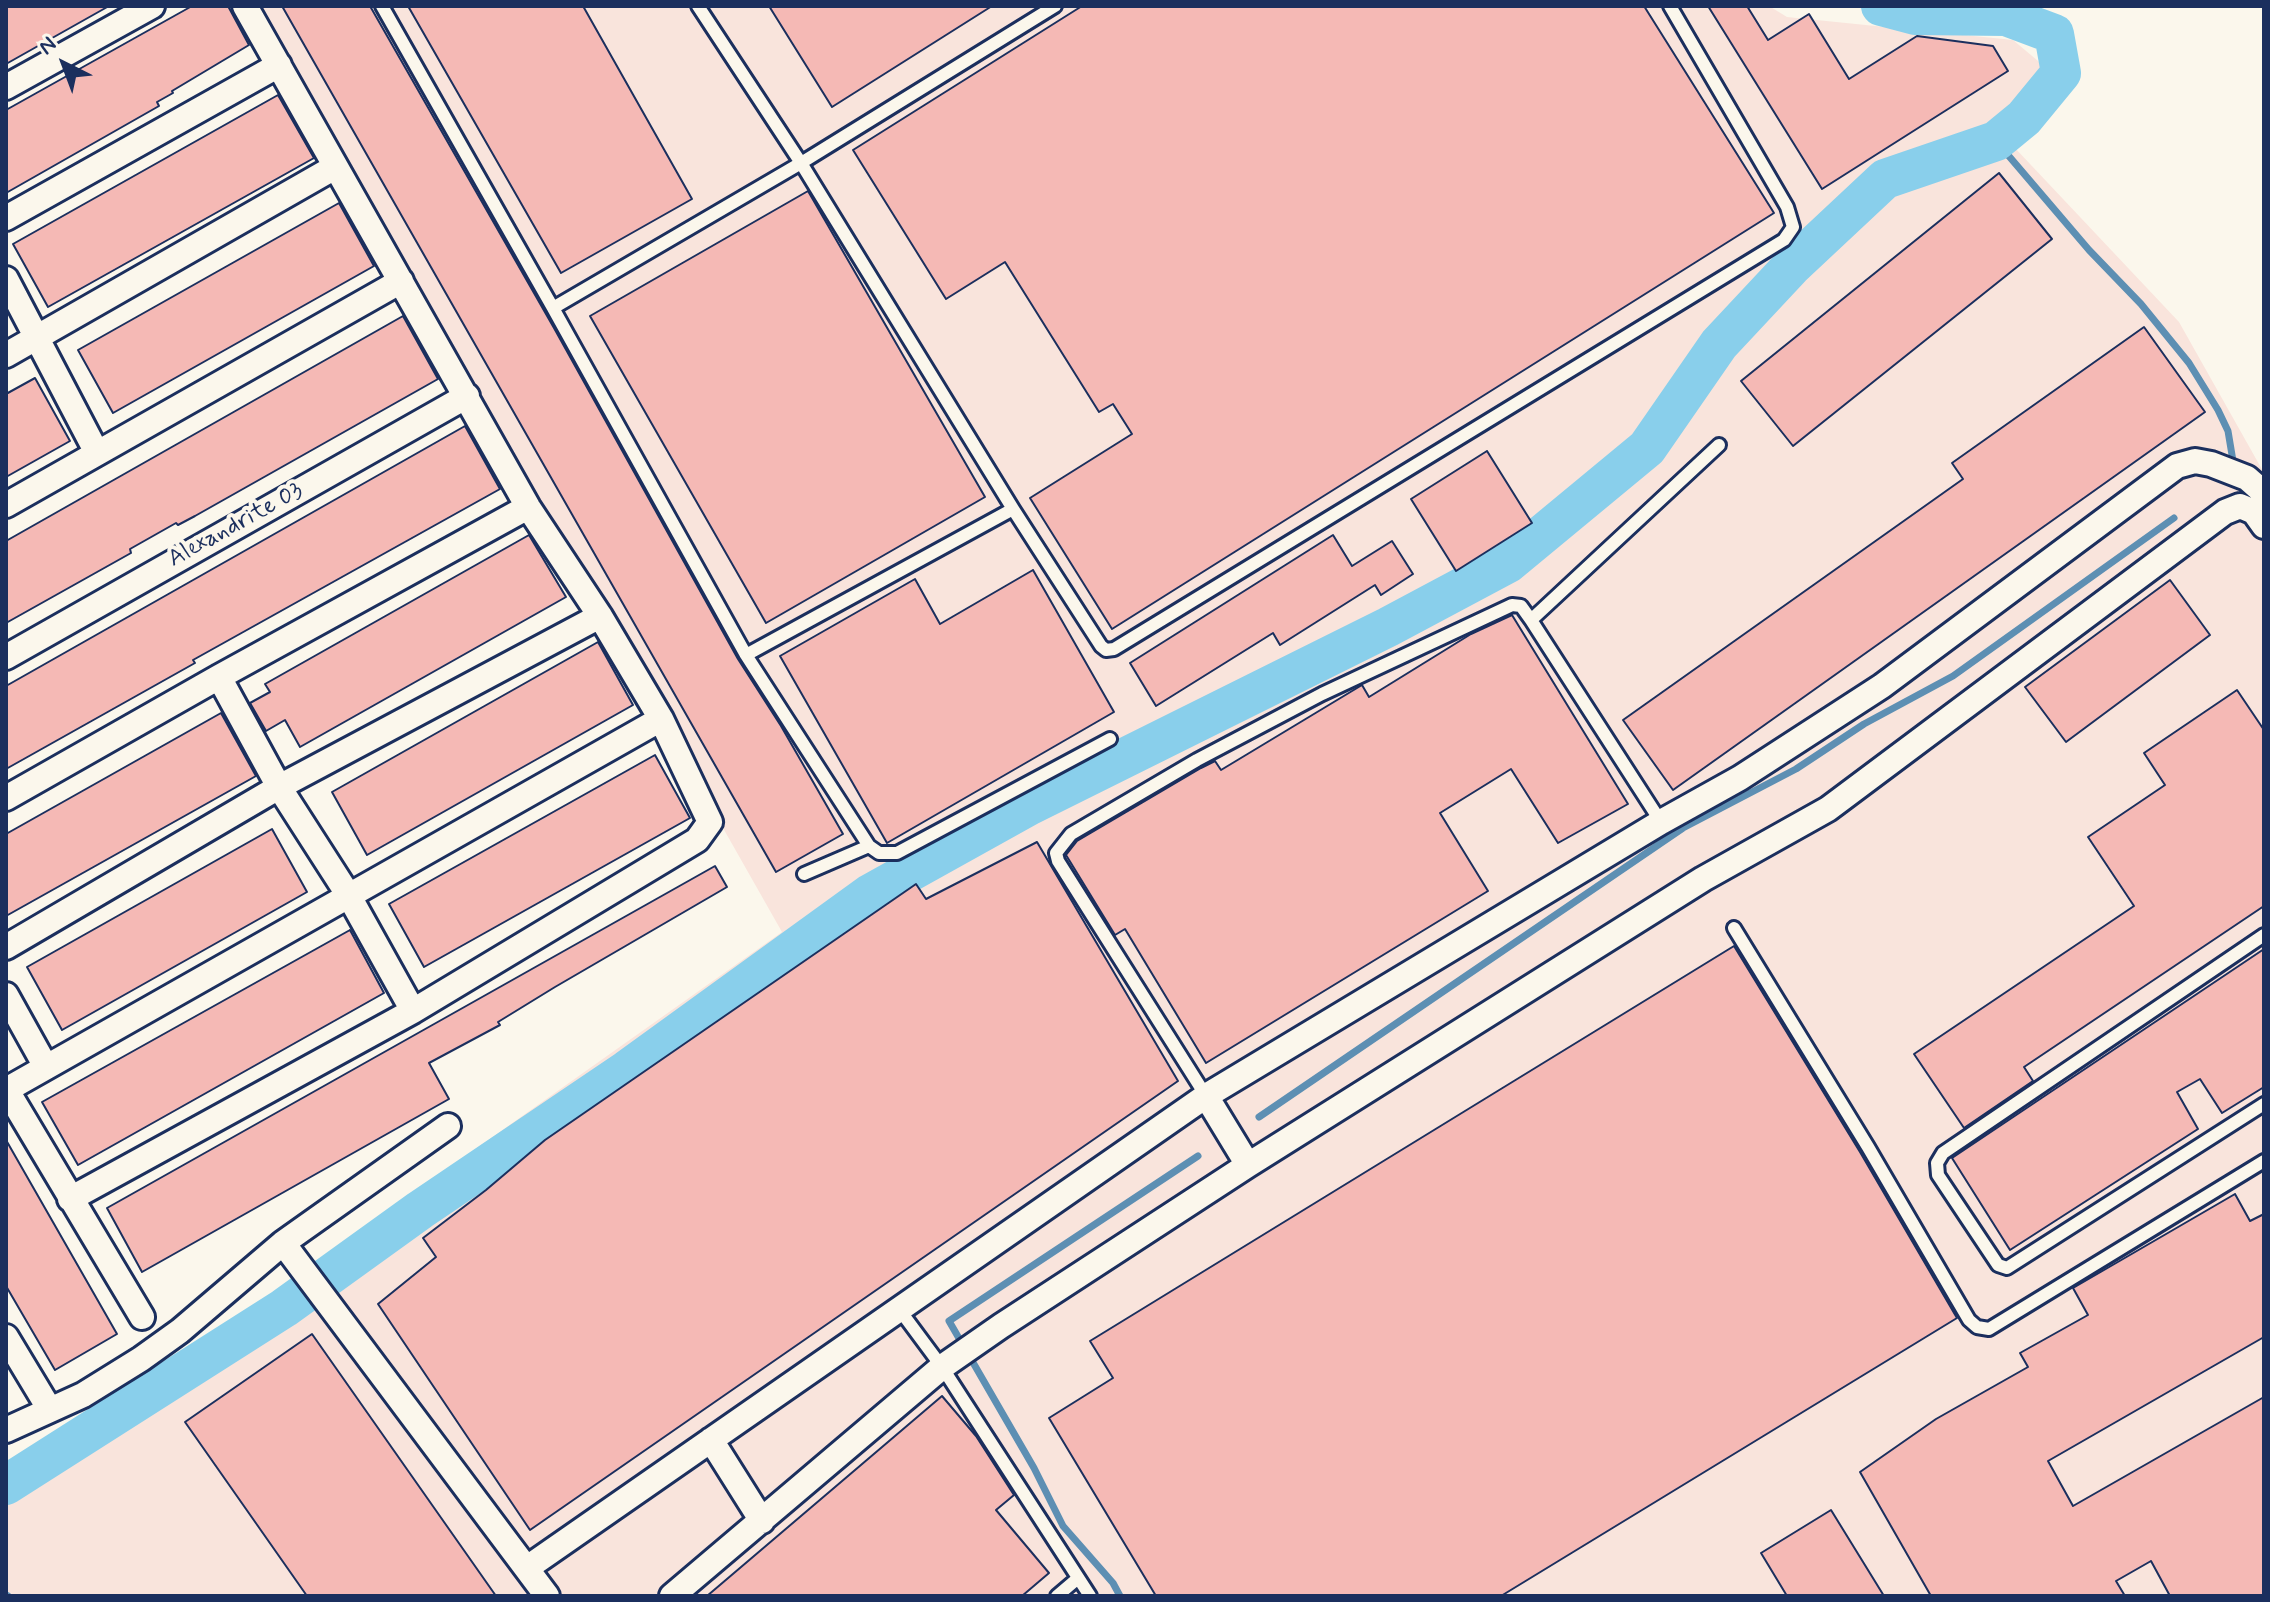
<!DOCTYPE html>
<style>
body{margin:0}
#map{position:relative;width:2270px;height:1602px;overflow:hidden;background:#fbf7ec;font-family:Mynerve,sans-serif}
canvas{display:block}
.frame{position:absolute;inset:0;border:8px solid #1b2f5e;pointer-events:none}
.north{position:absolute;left:24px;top:24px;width:80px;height:80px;-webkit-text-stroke:6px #fbf7ec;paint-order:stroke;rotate:318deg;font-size:22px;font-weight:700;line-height:32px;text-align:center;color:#1b2f5e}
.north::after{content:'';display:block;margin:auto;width:28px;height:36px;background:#1b2f5e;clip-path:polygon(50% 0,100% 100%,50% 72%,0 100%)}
</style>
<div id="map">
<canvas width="2270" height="1602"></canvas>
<div class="frame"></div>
<div class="north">N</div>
</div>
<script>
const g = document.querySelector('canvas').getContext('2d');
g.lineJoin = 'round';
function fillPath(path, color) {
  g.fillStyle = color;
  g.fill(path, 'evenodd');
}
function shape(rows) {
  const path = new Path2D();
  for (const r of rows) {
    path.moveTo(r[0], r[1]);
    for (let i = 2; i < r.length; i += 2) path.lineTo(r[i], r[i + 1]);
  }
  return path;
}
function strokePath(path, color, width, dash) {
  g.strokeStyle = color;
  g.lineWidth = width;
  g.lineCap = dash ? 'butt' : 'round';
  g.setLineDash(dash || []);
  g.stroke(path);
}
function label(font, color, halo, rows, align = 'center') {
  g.font = font + ' Mynerve,sans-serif';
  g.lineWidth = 8;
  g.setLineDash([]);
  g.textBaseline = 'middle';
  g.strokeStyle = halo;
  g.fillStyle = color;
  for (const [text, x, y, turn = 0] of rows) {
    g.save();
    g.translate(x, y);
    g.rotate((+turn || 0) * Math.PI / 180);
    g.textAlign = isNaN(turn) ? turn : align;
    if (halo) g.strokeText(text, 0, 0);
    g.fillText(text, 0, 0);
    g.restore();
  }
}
const built = shape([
 [257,6,1769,6,1787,17,2013,40,2056,76,1998,130,2179,322,2264,473,2264,1596,6,1596,6,1478,24,1469,782,932]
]);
const stream = shape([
 [1996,141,2089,250,2141,304,2189,363,2218,410,2228,431,2233,461],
 [1259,1117,1683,828,1796,769,1864,724,1953,676,2174,518],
 [6,1595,8,1596],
 [1120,1596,1113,1583,1063,1526,1034,1468,949,1321,1198,1156]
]);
const river = shape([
 [6,1485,284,1308,420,1210,627,1070,870,894,1030,805,1388,627,1508,563,1647,448,1719,344,1791,267,1885,179,1996,141,2024,118,2061,73,2054,34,2006,16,1915,15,1881,6]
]);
const building = shape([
 [6,6,109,6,6,64,6,6],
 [192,6,228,6,249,45,172,91,173,93,157,102,159,106,6,193,6,110,192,6],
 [282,6,370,6,554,328,738,659,781,726,843,834,776,872,282,6],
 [408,6,583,6,692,199,561,273,408,6],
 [769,6,992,6,832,107,769,6],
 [1082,6,1644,6,1774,213,1112,629,1030,498,1132,434,1113,404,1099,412,1005,262,946,299,853,150,1082,6],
 [1708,6,1747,6,1768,40,1809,14,1849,79,1917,36,1993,46,2008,71,1822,189,1708,6],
 [278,95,314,158,48,307,13,244,278,95],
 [1999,173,2052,239,1793,446,1741,381,1999,173],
 [808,191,985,497,766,623,590,316,808,191],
 [339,203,374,266,113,413,78,350,339,203],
 [403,316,438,379,195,516,178,525,176,523,130,549,131,553,6,623,6,541,403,316],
 [2144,327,2205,412,1673,790,1623,720,1963,479,1952,463,2144,327],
 [35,378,70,441,6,477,6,394,35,378],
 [465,426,500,489,193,660,195,663,6,769,6,686,465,426],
 [1487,451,1532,523,1456,571,1411,499,1487,451],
 [529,535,566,597,300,747,285,720,266,731,250,703,270,692,265,684,529,535],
 [1333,535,1352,566,1392,541,1413,574,1381,595,1375,585,1280,645,1273,633,1156,706,1130,663,1333,535],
 [1033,570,1114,712,887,843,780,656,915,579,940,624,1033,570],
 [2170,580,2210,635,2066,742,2025,687,2170,580],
 [1512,615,1628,804,1558,843,1511,769,1440,813,1488,891,1206,1063,1125,929,1115,935,1066,855,1077,841,1201,768,1215,761,1221,770,1362,685,1369,697,1471,634,1512,615],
 [598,642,633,705,367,855,332,792,598,642],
 [2237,690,2264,730,2264,906,2024,1067,2033,1081,1964,1128,1914,1054,2134,906,2088,837,2165,785,2144,753,2237,690],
 [221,713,256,776,6,916,6,834,221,713],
 [655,755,690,818,424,967,389,904,655,755],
 [272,829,307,892,62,1030,27,967,272,829],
 [1037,842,1178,1081,530,1530,378,1304,436,1257,423,1238,486,1190,545,1140,916,884,926,899,1037,842],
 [715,866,727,887,555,987,498,1022,500,1025,429,1063,449,1099,142,1272,107,1208,715,866],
 [350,930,384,993,78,1165,42,1102,350,930],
 [1734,946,1860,1152,1957,1318,1501,1596,1156,1596,1049,1418,1113,1378,1090,1341,1734,946],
 [2264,949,2264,1087,2222,1113,2200,1079,2177,1092,2198,1129,2010,1250,1952,1158,2264,949],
 [6,1140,117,1334,55,1370,6,1286,6,1140],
 [2235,1194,2250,1221,2264,1214,2264,1337,2048,1461,2073,1506,2264,1397,2264,1596,2170,1596,2151,1561,2116,1581,2125,1596,1931,1596,1860,1472,1936,1419,2028,1367,2020,1353,2088,1315,2073,1288,2235,1194],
 [312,1334,496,1596,307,1596,185,1422,312,1334],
 [942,1396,976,1436,1014,1495,996,1510,1049,1573,1022,1596,707,1596,942,1396],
 [1831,1510,1884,1596,1787,1596,1761,1553,1831,1510]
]);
const service = shape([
 [382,6,553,308],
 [698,6,801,163,553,308,746,655,869,846,879,853,897,853,1110,739],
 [1055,6,801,163,1013,509,1101,646,1106,650,1114,649,1784,240,1793,227,1787,207,1670,6],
 [1531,620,1719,445],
 [746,655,1013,509],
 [804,874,869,846],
 [1734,928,1868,1147,1969,1320,1977,1327,1989,1329,2264,1161],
 [2264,935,1943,1153,1937,1163,1938,1175,1998,1265,2007,1268,2264,1104],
 [1206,1096,1058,861,1056,853,1071,834,1197,760,1322,694,1512,605,1521,606,1531,620,1661,822],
 [899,1309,942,1367,1090,1596],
 [1057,1596,1077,1579]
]);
const minor = shape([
 [6,87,152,6],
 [6,218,279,65],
 [6,279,97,453],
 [6,355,335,167],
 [6,505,401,281],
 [6,657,467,396],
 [219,677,279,787,349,896,413,1011],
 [6,798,219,677,528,507],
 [6,947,279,787,600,616],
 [6,995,46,1067],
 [6,1089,142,1317],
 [6,1090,661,719],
 [1206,1096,1248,1165],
 [70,1199,413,1011,697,840,710,822,661,719,600,616,528,507,245,6],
 [283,1243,547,1596],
 [6,1337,50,1410],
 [6,1430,83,1395,141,1359,180,1331,283,1243,448,1126],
 [711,1440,762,1521],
 [527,1568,1206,1096,1661,822,1740,778,1882,686,2177,466,2195,461,2211,464,2247,478,2264,493],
 [672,1596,942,1367,1001,1326,1248,1165,1703,879,1828,809,2225,512,2240,506,2254,512,2264,526]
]);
const streetNames = [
 ["Alexandrite 03",236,526,-29]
];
fillPath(built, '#f9e4dc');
strokePath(stream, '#5d8fb3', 7);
strokePath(river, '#89cfeb', 40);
fillPath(building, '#f5b9b5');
strokePath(building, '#1b2f5e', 2);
strokePath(service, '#1b2f5e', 18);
strokePath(minor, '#1b2f5e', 30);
strokePath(service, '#fbf7ec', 12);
strokePath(minor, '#fbf7ec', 24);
label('24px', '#1b2f5e', '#fbf7ec', streetNames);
</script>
